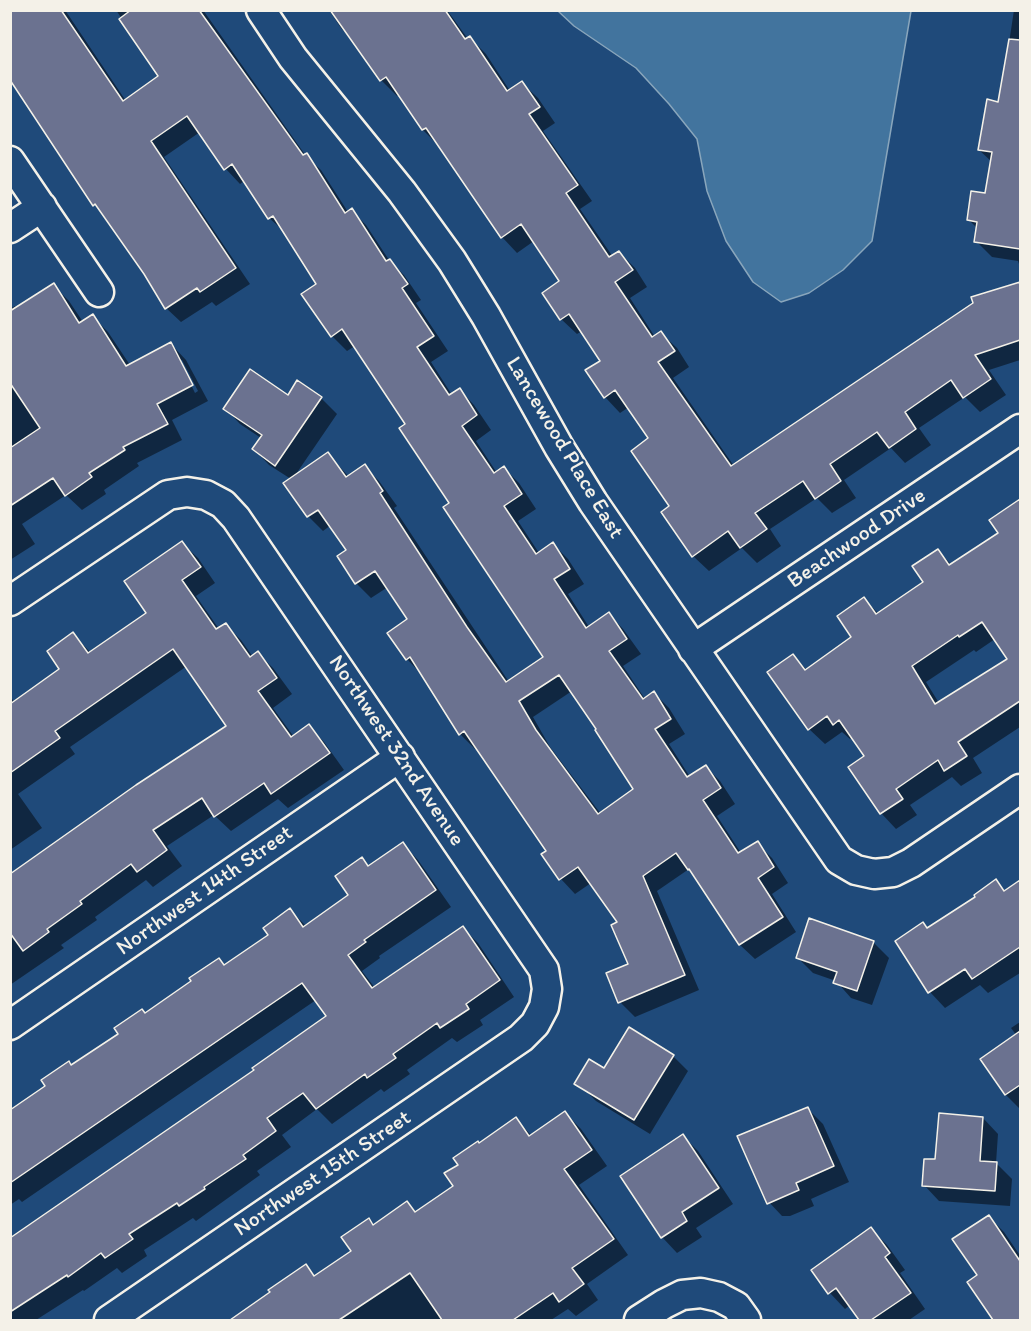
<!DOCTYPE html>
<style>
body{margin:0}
#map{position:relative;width:1031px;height:1331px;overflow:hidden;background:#1f4a7a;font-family:Itim,sans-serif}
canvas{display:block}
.frame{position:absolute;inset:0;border:12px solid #f4f1e8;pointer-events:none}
</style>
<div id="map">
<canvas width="1031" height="1331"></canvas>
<div class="frame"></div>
</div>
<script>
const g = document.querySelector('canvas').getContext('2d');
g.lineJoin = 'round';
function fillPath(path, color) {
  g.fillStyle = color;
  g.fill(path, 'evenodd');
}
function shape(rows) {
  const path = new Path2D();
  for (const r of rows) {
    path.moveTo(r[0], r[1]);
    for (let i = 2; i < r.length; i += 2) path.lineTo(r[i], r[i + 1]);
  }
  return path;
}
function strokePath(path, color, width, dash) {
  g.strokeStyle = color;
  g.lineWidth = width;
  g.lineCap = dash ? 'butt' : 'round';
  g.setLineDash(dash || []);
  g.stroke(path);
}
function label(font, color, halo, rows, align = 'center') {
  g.font = font + ' Itim,sans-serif';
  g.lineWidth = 4.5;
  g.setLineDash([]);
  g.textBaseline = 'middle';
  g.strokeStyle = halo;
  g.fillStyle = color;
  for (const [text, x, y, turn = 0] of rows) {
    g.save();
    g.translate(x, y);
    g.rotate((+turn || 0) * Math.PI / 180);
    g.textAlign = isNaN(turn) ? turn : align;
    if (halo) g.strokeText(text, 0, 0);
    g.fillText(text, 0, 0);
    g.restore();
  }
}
const water = shape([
 [558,11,911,11,872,241,843,270,809,293,781,302,753,282,726,241,707,191,697,139,669,104,636,68,574,26,558,11]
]);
const shadow = shape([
 [10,10,65,10,126,101,160,76,116,10,203,10,306,156,321,170,348,212,351,210,366,225,389,260,404,275,421,300,416,303,448,351,431,362,452,395,460,390,474,405,491,430,476,441,497,473,504,468,519,483,536,509,518,521,539,553,553,544,568,559,584,584,568,594,589,627,609,614,623,629,641,654,623,666,645,699,654,693,669,708,685,734,669,744,690,777,706,767,720,781,735,804,717,816,741,853,757,843,772,858,788,883,772,894,796,932,755,959,740,945,695,875,689,869,657,891,699,990,635,1017,620,1002,630,965,619,923,591,883,575,894,561,879,543,854,548,851,477,747,475,749,460,734,422,675,407,659,409,620,388,587,371,598,356,583,348,550,331,525,323,531,308,516,285,483,291,479,269,465,254,449,261,438,240,424,225,408,288,397,298,382,321,398,337,414,294,477,328,454,349,477,364,466,379,481,397,506,394,508,509,682,545,658,451,504,407,425,355,346,347,351,332,336,303,294,318,284,285,232,269,218,244,181,240,184,226,169,200,132,164,157,250,284,216,306,212,302,181,322,166,308,145,273,103,213,95,205,10,79],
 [572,691,635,789,601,814,550,747,533,717],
 [329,10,447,10,468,39,470,38,486,54,510,91,522,83,538,98,555,123,543,131,592,201,580,209,613,257,619,252,635,268,647,287,630,298,655,337,661,333,677,348,689,367,673,378,734,466,975,304,973,298,1020,283,1020,360,989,370,1006,395,980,412,965,397,919,428,931,445,905,463,891,448,844,480,856,498,832,513,817,498,770,529,781,546,757,563,742,548,709,571,693,556,671,507,650,439,629,407,620,413,605,397,602,361,582,331,577,334,561,319,561,281,534,241,517,253,502,237,439,146,423,130,399,94,397,96,381,80,354,41,341,28],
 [1014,10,1020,10,1020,267,1018,261,992,257,976,241,978,229,969,220,986,195,992,162,979,150,1000,103],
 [53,285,69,301,83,322,92,316,108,332,130,365,171,344,186,360,208,401,172,420,182,440,137,463,139,466,104,490,106,494,82,510,66,495,22,524,35,544,10,560,10,309,15,306,17,309],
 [179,360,182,360,198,391,195,393],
 [1017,503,1020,507,1020,611,1019,613,1020,615,1020,727,973,758,982,773,961,786,952,777,910,805,917,815,896,829,881,813,866,757,853,737,850,739,842,732,825,744,809,729,793,656,807,670,854,637,864,599,879,614,925,582,938,551,952,565,1000,534],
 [995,639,1009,659,939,703,926,682,974,650,976,652],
 [182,543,198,558,215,583,196,596,219,629,226,625,241,640,253,657,258,653,273,668,292,694,273,708,294,737,309,726,324,742,344,770,288,808,278,799,231,831,214,815,167,846,182,866,153,887,146,880,95,917,97,920,61,945,64,948,10,985,10,875,228,726,187,666,70,747,75,754,18,794,42,828,10,850,10,697,15,702,61,670,73,634,91,653,148,613],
 [403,844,418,860,451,907,379,956,380,958,362,971,375,988,463,928,478,943,514,997,480,1020,483,1025,457,1042,452,1038,407,1070,410,1074,384,1092,381,1089,332,1124,317,1109,282,1135,291,1147,257,1171,260,1175,196,1221,193,1218,144,1250,147,1256,122,1273,117,1268,84,1291,83,1290,36,1320,10,1320,10,1240,180,1124,328,1017,316,1000,22,1202,19,1199,10,1205,10,1111,193,981,219,959,225,966,270,935,290,910,307,927,350,895,361,859,370,867],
 [996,881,1006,892,1020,881,1020,973,988,993,980,985,945,1008,930,992,897,941,928,929,977,897],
 [873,942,889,958,872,1005,851,998,836,981,813,973,797,957],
 [1020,1022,1020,1109,1006,1095,982,1060,1017,1036,1011,1028],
 [673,1056,688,1071,650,1134,596,1101,580,1085,604,1070],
 [808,1109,823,1124,849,1182,811,1199,814,1206,790,1216,782,1216,767,1200],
 [565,1113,581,1129,607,1166,579,1185,628,1255,587,1284,598,1300,576,1316,568,1309,551,1320,232,1320,305,1266,316,1277,353,1251,369,1220,374,1226,407,1203,416,1212,455,1187,460,1166,480,1144,516,1119,532,1136],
 [983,1118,998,1134,996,1163,1012,1179,1010,1206,939,1201,924,1185],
 [683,1136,698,1151,733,1204,696,1228,702,1237,677,1253,662,1237],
 [989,1217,1004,1232,1019,1254,1020,1252,1020,1320,994,1320,969,1282,979,1275],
 [871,1229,887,1245,905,1270,900,1273,925,1309,909,1320,861,1320,850,1305,845,1309,830,1293,813,1270]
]);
const building = shape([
 [10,10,61,10,123,101,158,76,119,19,131,10,199,10,303,155,307,153,345,213,352,208,386,261,390,259,408,284,402,288,434,336,417,347,449,395,460,388,477,415,462,426,494,473,504,466,522,494,504,506,536,554,553,542,570,569,554,579,586,628,609,612,627,639,609,651,643,699,654,691,671,719,655,729,687,777,706,765,721,788,703,800,738,853,758,841,774,867,758,878,783,917,739,945,689,869,688,870,676,853,643,876,685,975,618,1003,606,973,628,964,611,925,617,922,578,867,559,880,541,854,546,851,464,731,459,735,410,657,406,660,387,633,407,619,375,571,355,584,337,556,346,550,318,510,307,517,283,483,328,452,346,477,365,464,383,491,380,493,467,627,506,682,543,657,443,507,449,503,399,428,405,424,342,329,331,337,301,294,316,284,273,216,268,219,232,164,224,170,187,116,151,141,236,268,200,292,197,288,165,309,144,274,95,204,93,206,10,80,10,10],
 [559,675,596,729,595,730,633,789,598,814,536,730,519,701,559,675],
 [330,10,445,10,465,39,470,36,507,91,522,81,540,107,529,114,578,185,566,193,609,257,619,251,633,270,615,282,652,337,661,331,675,351,658,362,731,466,973,303,971,297,1020,282,1020,340,975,355,991,379,963,398,951,380,905,412,916,429,889,448,877,432,830,464,841,481,815,499,803,481,755,513,767,529,740,548,728,531,692,557,661,512,669,506,631,451,648,438,615,390,604,398,585,370,600,361,569,314,560,320,542,293,559,281,521,224,501,238,426,128,422,130,386,77,380,81,330,10],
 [1009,39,1020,40,1020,249,974,242,977,222,967,220,971,191,985,193,992,152,978,150,987,99,998,102,1009,39],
 [54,283,79,323,93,314,126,366,171,342,193,385,157,404,168,424,123,447,125,450,89,473,92,477,65,496,53,478,10,506,10,448,40,428,10,383,10,311,54,283],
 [250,369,288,395,297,380,322,397,275,466,252,449,262,435,223,409,250,369],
 [1020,499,1020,701,958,742,967,756,944,771,938,760,896,789,903,799,880,814,848,767,864,756,839,720,833,725,827,716,808,730,767,672,793,654,805,670,851,637,837,616,864,597,876,614,923,582,912,566,938,549,949,565,998,533,989,520,1020,499],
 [982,622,1007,659,935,704,912,666,958,635,959,637,982,622],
 [182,541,201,567,182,580,216,629,226,623,250,657,258,651,277,678,258,691,291,737,309,724,330,753,271,794,264,783,214,817,202,798,153,830,167,850,137,872,131,864,80,901,82,904,47,929,49,932,23,951,10,933,10,874,136,785,226,726,173,649,55,731,60,738,10,773,10,704,59,669,47,651,73,632,88,653,146,613,124,581,182,541],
 [403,842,436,890,364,940,366,942,348,955,372,988,463,926,500,980,466,1004,469,1009,440,1028,437,1023,393,1054,396,1058,367,1078,365,1074,316,1109,303,1093,267,1118,276,1131,243,1155,246,1159,204,1187,205,1189,179,1206,177,1203,129,1234,133,1239,105,1258,101,1253,68,1277,67,1275,10,1312,10,1238,254,1070,252,1068,326,1016,302,983,10,1183,10,1110,45,1086,41,1080,69,1061,71,1065,118,1034,114,1028,142,1009,145,1013,191,981,189,978,219,958,224,965,268,935,263,928,290,908,303,927,348,895,335,876,362,857,368,866,403,842],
 [996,879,1004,891,1020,880,1020,947,972,979,965,969,928,993,895,941,923,922,927,928,975,897,974,895,996,879],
 [809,918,874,941,857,991,833,983,837,972,796,958,809,918],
 [629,1027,674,1055,634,1120,574,1084,589,1059,604,1068,629,1027],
 [1020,1031,1020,1085,1005,1095,980,1059,1020,1031],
 [808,1107,834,1166,796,1183,799,1190,767,1204,737,1136,808,1107],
 [565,1111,592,1150,564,1169,614,1239,572,1268,584,1284,559,1302,553,1293,513,1320,442,1320,410,1273,339,1320,230,1320,270,1292,268,1290,306,1264,314,1276,351,1251,341,1237,369,1218,373,1225,407,1201,415,1212,453,1186,444,1173,458,1165,453,1158,478,1141,479,1143,516,1117,529,1136,565,1111],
 [939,1113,983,1117,980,1161,997,1162,995,1191,922,1186,924,1159,935,1159,939,1113],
 [683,1134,719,1188,682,1212,687,1221,661,1238,620,1176,683,1134],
 [989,1215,1020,1261,1020,1320,993,1320,967,1282,977,1275,952,1239,989,1215],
 [871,1227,890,1253,885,1257,911,1293,871,1320,859,1320,836,1288,828,1294,811,1270,871,1227]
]);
const minor = shape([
 [261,10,293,58,402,192,452,261,486,316,559,447,593,502,839,860,856,870,874,874,893,872,911,863,1020,789],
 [10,161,99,292],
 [10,228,42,207],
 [10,601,168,495,187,492,206,495,223,504,236,518,544,970,547,989,544,1007,535,1024,521,1038,109,1320],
 [693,649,1020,429],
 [10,1025,400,757],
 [639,1320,664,1304,682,1295,701,1293,719,1297,736,1306,746,1320]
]);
const streetNames = [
 ["Lancewood Place East",564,448,59],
 ["Beachwood Drive",857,539,-34],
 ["Northwest 32nd Avenue",396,751,56],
 ["Northwest 14th Street",205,891,-35],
 ["Northwest 15th Street",323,1174,-34]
];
fillPath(water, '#42749e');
strokePath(water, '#89a6bc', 1.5);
fillPath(shadow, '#0007');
fillPath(building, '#6b7290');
strokePath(building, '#f4f1e8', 1.5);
strokePath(minor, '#f4f1e8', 33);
strokePath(minor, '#1f4a7a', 28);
label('22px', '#f4f1e8', '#1f4a7a', streetNames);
</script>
